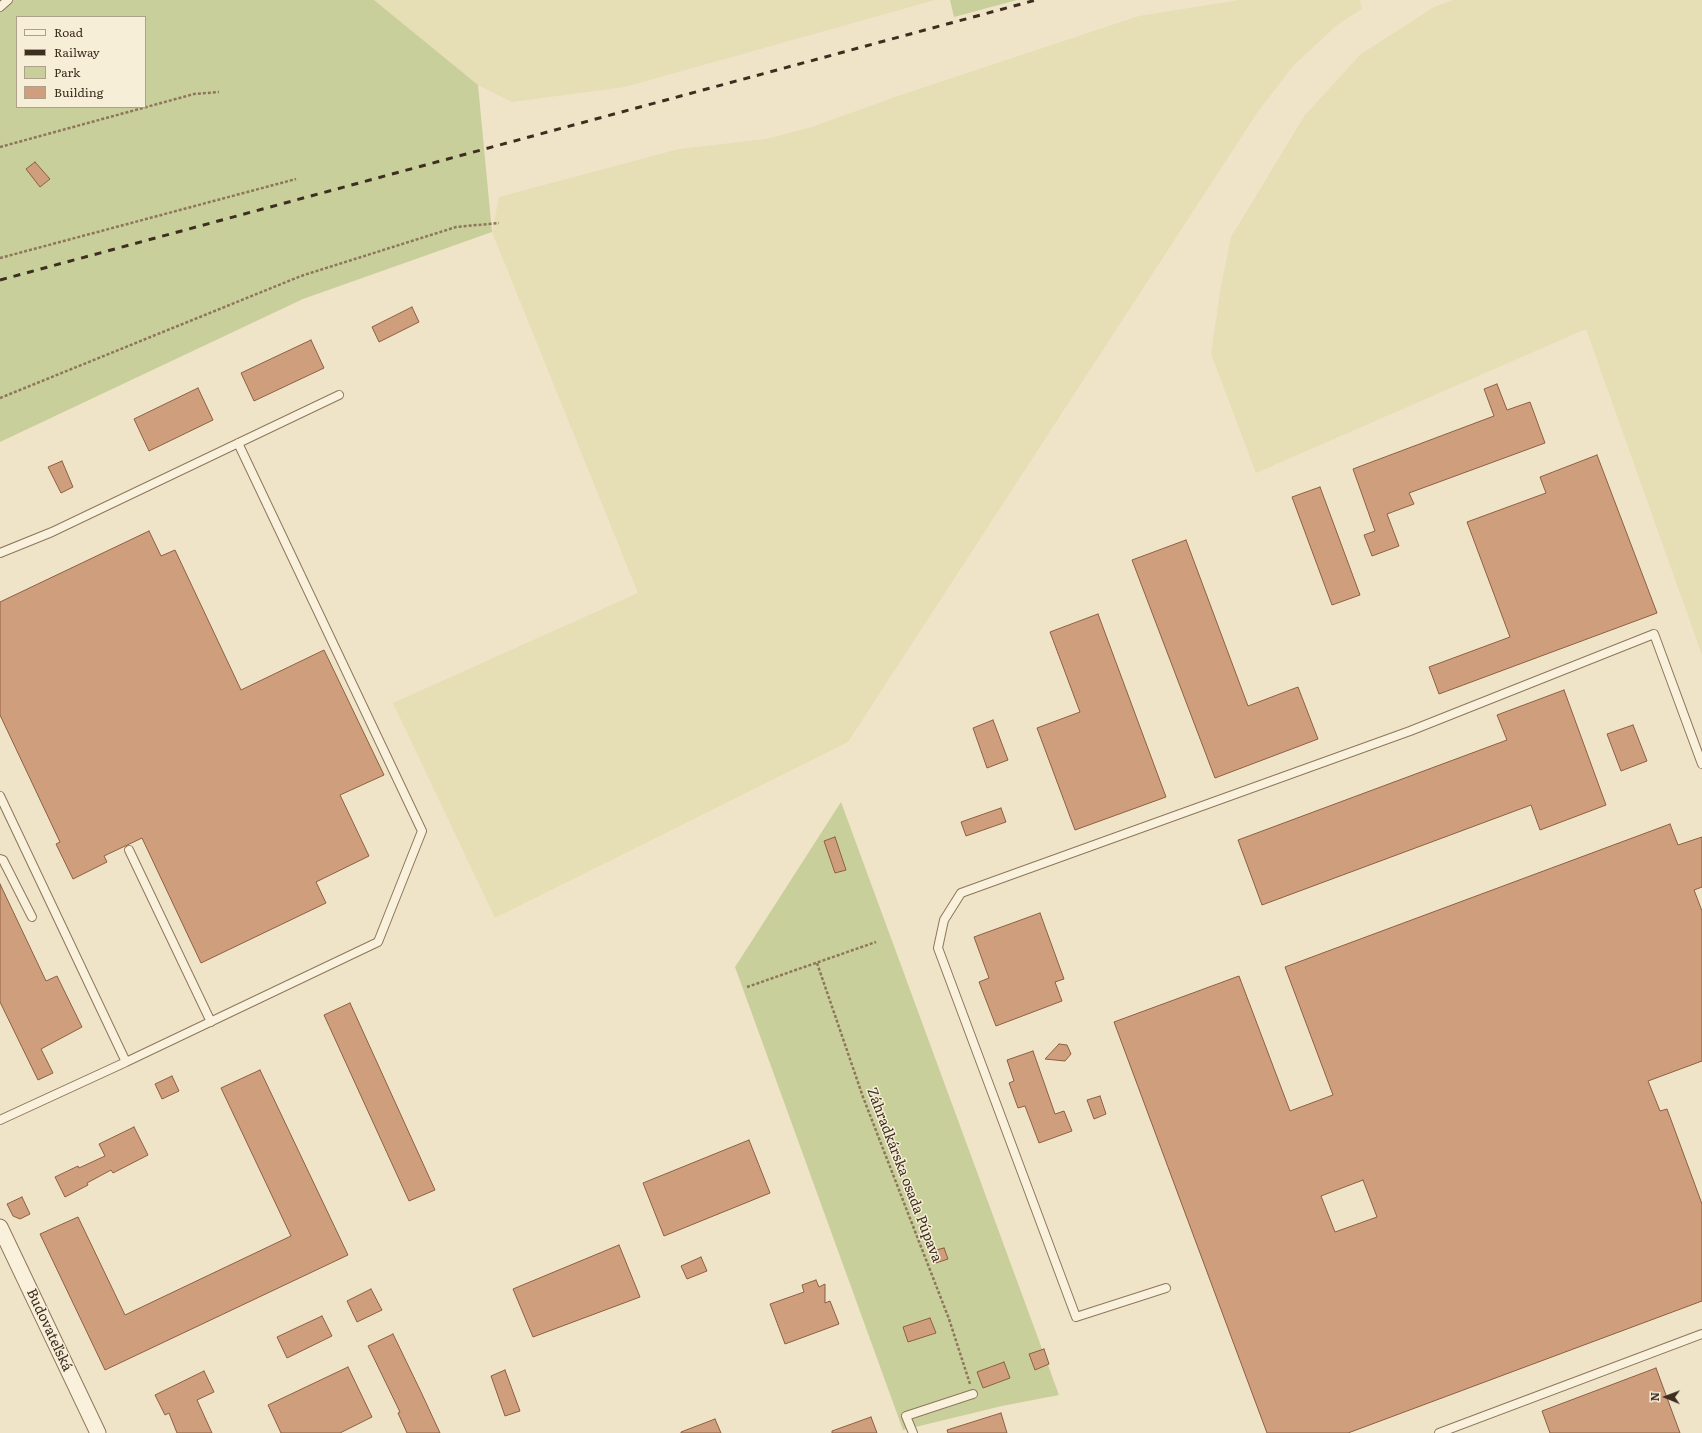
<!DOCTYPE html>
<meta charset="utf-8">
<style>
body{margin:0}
#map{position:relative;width:1702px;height:1433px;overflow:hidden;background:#f0e4c8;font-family:Literata,serif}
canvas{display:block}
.legend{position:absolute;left:16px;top:16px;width:130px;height:92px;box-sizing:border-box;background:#f7eed8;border:1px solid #ada18e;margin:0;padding:5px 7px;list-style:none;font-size:12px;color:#3d2e20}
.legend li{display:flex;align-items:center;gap:8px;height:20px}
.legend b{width:20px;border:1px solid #ada18e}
.north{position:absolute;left:1646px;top:1377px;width:40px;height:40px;-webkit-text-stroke:3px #f7eed8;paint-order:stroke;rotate:271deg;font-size:11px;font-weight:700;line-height:16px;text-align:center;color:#3d2e20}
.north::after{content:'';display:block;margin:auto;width:14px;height:18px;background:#3d2e20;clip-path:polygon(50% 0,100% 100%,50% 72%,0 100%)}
</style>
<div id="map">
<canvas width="1702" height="1433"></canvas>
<ul class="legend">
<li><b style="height:5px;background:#faf1dc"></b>Road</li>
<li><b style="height:5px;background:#3d2e20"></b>Railway</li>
<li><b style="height:11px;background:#c9cf9b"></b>Park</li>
<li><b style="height:11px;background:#cf9f7d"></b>Building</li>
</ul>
<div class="north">N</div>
</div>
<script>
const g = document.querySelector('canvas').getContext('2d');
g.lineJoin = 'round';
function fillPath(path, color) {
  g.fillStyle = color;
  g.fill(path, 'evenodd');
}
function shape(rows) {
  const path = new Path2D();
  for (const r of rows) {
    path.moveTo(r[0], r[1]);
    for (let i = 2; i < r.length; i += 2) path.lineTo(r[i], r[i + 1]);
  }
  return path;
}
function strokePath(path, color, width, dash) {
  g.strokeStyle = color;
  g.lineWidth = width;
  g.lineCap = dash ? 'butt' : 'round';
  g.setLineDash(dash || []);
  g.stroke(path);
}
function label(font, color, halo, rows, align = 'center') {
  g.font = font + ' Literata,serif';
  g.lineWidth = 3;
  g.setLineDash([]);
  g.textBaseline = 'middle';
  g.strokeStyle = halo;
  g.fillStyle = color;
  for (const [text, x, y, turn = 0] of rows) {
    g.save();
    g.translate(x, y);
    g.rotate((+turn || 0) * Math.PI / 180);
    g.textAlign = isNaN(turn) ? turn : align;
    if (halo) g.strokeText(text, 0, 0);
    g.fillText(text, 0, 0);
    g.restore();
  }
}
const farmland = shape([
 [374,0,935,0,625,87,512,102,478,85],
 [1239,0,1360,0,1362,9,1337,25,1293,66,1257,113,848,742,495,918,393,703,638,593,492,232,499,197,679,149,766,139,812,127,895,97,1139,16],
 [1453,0,1702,0,1702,655,1586,329,1256,473,1211,354,1221,286,1231,237,1305,115,1361,54,1434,7]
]);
const green = shape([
 [0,0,374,0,478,85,492,232,303,299,0,442],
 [17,17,145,17,145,107,17,107],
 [950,0,1017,0,954,17],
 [841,802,1059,1395,1002,1406,903,1430,735,967]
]);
const building = shape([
 [35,162,50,179,40,187,26,169,35,162],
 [412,307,419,322,379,342,372,327,412,307],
 [311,340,324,368,254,401,241,373,311,340],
 [1497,384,1507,410,1530,402,1545,443,1409,493,1414,504,1387,514,1399,546,1372,556,1364,535,1375,531,1353,469,1494,416,1484,389,1497,384],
 [198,388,213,420,149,451,134,419,198,388],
 [1597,455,1657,613,1439,694,1429,667,1510,637,1467,522,1546,493,1540,477,1597,455],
 [62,461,73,487,61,493,48,467,62,461],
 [1320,487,1360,595,1332,605,1292,497,1320,487],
 [149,531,161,556,175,550,241,690,324,650,384,775,340,795,369,856,316,882,326,903,201,963,142,838,104,856,107,862,73,879,56,844,60,842,0,715,0,602,149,531],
 [1186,540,1248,706,1298,687,1318,739,1215,778,1132,560,1186,540],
 [1098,614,1166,797,1075,830,1037,728,1080,712,1050,632,1098,614],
 [1564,690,1606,805,1540,830,1531,805,1262,905,1238,840,1507,740,1497,715,1564,690],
 [993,720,1008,760,987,768,973,728,993,720],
 [1633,725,1647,761,1621,771,1607,734,1633,725],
 [1001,808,1006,822,966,836,961,822,1001,808],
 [1670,824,1678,845,1702,837,1702,887,1694,890,1702,911,1702,1061,1648,1081,1660,1111,1667,1109,1702,1204,1702,1301,1348,1433,1267,1433,1114,1022,1239,976,1290,1111,1333,1095,1285,967,1670,824],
 [1363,1180,1377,1217,1335,1232,1321,1196,1363,1180],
 [835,837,846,870,835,873,824,841,835,837],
 [0,884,46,981,57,976,82,1027,41,1049,53,1073,38,1080,0,1002,0,884],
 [1040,913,1064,979,1055,982,1062,1001,996,1026,979,982,989,978,974,937,1040,913],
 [350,1003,435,1190,409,1201,324,1015,350,1003],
 [1059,1044,1067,1045,1071,1054,1065,1061,1045,1059,1059,1044],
 [1033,1051,1055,1114,1064,1111,1072,1131,1039,1143,1025,1106,1018,1108,1009,1083,1014,1081,1007,1060,1033,1051],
 [260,1070,348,1255,105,1370,40,1234,78,1217,125,1315,291,1236,221,1088,260,1070],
 [172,1076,179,1091,162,1099,155,1084,172,1076],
 [1100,1096,1106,1114,1094,1119,1087,1100,1100,1096],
 [134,1127,148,1155,113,1173,111,1170,87,1183,88,1185,65,1197,55,1177,78,1166,79,1168,105,1156,99,1144,134,1127],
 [749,1140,770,1193,664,1236,643,1183,749,1140],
 [22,1197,30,1214,20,1219,13,1216,7,1204,22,1197],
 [619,1245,640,1297,533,1337,513,1289,619,1245],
 [944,1248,948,1259,936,1263,932,1251,944,1248],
 [701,1257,707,1271,687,1279,681,1266,701,1257],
 [816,1280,819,1287,825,1284,825,1303,830,1301,839,1324,785,1344,770,1304,804,1292,802,1285,816,1280],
 [371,1289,382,1310,357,1322,347,1301,371,1289],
 [322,1316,332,1336,287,1358,277,1337,322,1316],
 [930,1318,936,1333,908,1342,903,1327,930,1318],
 [393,1334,421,1392,440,1433,407,1433,398,1413,400,1412,368,1346,393,1334],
 [1044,1349,1049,1364,1035,1370,1029,1354,1044,1349],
 [1004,1362,1010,1378,983,1388,977,1372,1004,1362],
 [348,1367,372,1417,340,1433,281,1433,268,1405,348,1367],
 [1656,1368,1680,1433,1550,1433,1542,1411,1656,1368],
 [505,1370,520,1411,505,1416,491,1376,505,1370],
 [204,1371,214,1392,197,1400,212,1433,177,1433,169,1413,165,1415,155,1395,204,1371],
 [1001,1413,1007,1433,948,1433,947,1430,1001,1413],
 [871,1417,877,1433,832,1433,832,1431,871,1417],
 [715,1419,721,1433,681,1433,681,1432,715,1419]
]);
const path = shape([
 [0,147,194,94,219,92],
 [0,258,296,179],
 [0,398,301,276,456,227,499,223],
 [817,963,863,1097,949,1319,970,1384],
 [747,987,876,942]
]);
const lane = shape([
 [0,7,8,0],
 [0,553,52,532,339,395],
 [0,796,126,1062,0,1120],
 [129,850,211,1022],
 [0,859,3,860,32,917],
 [126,1062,378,942,422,831,238,443],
 [1166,1288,1076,1317,938,948,944,920,961,893,1410,731,1654,634,1702,764],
 [913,1433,906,1416,973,1394],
 [1439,1433,1702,1334]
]);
const street = shape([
 [0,1227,98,1433]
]);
const rail = shape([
 [0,280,1036,0]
]);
const streetNames = [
 ["Záhradkárska osada Púpava",904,1175,69],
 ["Budovateľská",49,1330,65]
];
fillPath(farmland, '#e6deb5');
fillPath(green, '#c9cf9b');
fillPath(building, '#cf9f7d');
strokePath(building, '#8d5f41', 1);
strokePath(lane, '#8d765c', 10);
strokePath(street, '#8d765c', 17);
strokePath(path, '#8d765c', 2.5, [3, 2]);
strokePath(lane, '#faf1dc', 8);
strokePath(street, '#faf1dc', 15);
strokePath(rail, '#3d2e20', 3, [7, 7]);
label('14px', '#3d2e20', '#f7eed8', streetNames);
</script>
